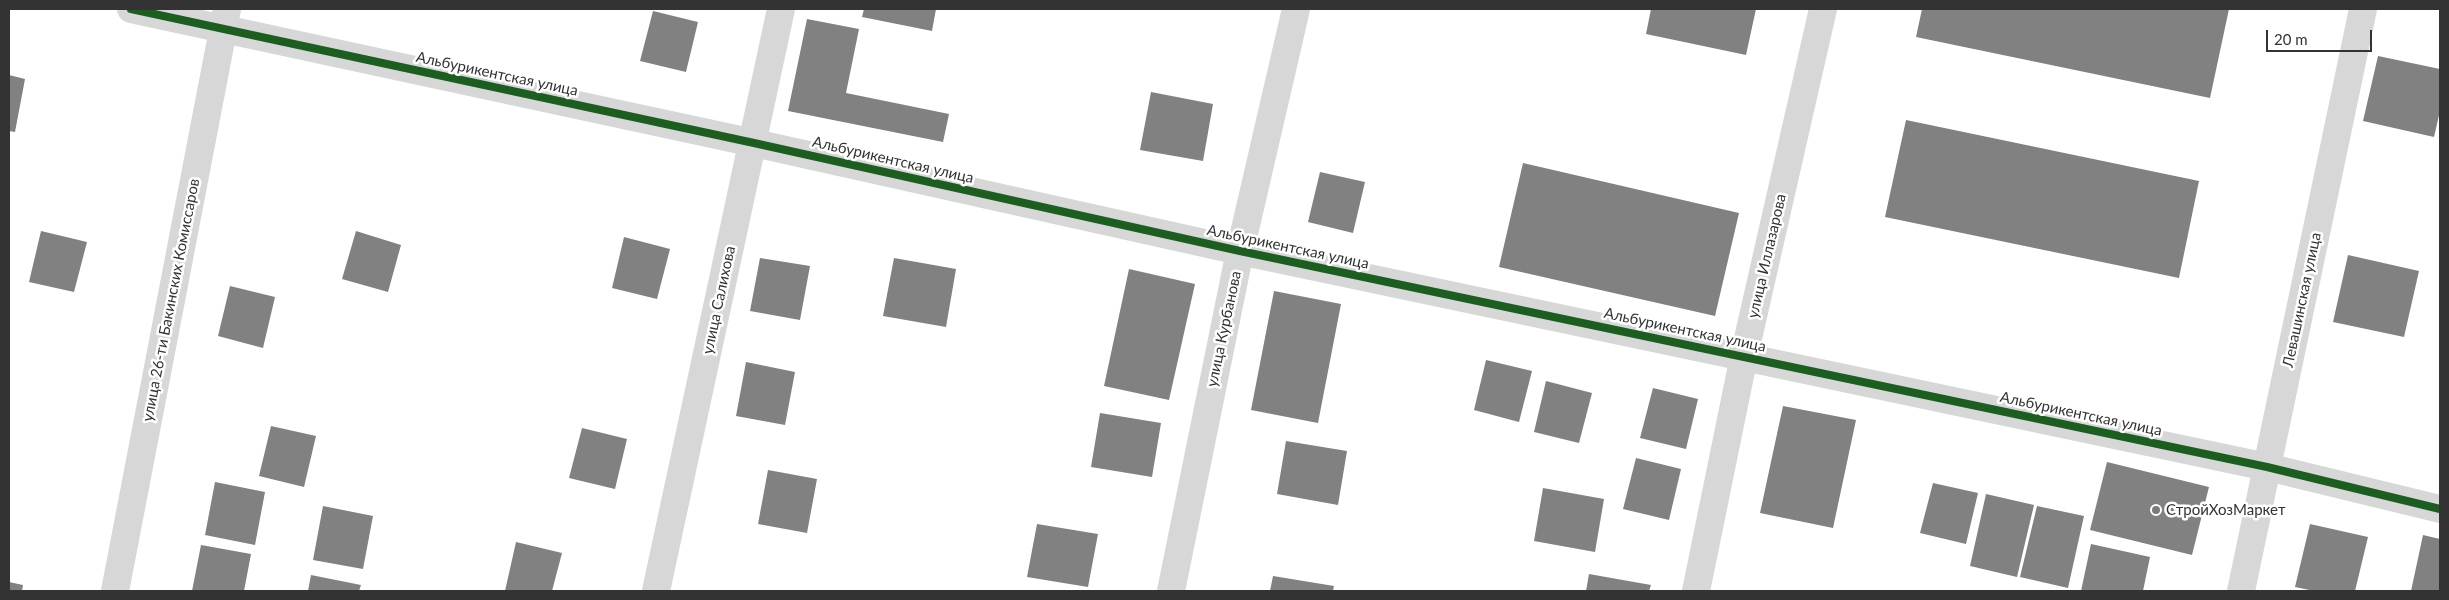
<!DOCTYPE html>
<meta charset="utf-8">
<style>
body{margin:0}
#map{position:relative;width:2449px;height:600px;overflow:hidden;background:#fff;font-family:Lato,sans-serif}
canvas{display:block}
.frame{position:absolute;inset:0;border:10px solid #333;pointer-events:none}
.scale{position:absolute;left:2266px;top:30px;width:106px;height:22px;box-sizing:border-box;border:2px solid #333;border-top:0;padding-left:6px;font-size:15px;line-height:18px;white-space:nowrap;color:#333;-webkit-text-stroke:4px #fff;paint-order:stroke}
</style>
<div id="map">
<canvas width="2449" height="600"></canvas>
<div class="frame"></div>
<div class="scale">20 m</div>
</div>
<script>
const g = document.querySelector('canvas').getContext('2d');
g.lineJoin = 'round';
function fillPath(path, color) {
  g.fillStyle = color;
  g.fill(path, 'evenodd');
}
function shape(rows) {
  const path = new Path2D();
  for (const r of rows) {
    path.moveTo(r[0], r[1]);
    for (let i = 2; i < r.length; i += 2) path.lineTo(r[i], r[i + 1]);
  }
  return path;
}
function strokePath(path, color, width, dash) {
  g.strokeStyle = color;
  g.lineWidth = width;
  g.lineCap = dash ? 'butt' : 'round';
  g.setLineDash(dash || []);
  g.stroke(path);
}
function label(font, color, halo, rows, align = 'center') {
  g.font = font + ' Lato,sans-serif';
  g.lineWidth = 5;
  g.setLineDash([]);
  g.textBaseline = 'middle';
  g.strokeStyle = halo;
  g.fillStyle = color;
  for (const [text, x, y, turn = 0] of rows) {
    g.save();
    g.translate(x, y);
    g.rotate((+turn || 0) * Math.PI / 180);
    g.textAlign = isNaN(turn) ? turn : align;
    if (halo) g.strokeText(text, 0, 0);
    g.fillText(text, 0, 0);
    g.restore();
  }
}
const building = shape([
 [864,9,936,9,932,31,862,17],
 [1651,9,1756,9,1746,55,1646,34],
 [1922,9,2229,9,2210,98,1916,37],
 [653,11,698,22,686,72,640,61],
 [807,19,859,29,846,93,949,114,943,142,788,111],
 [2378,56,2440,69,2440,111,2434,137,2363,121],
 [9,75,25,79,15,132,9,131],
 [1151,92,1213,104,1203,161,1140,150],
 [1906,120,2199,181,2179,278,1885,217],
 [1523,163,1739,213,1715,316,1499,267],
 [1320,172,1365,182,1353,233,1308,222],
 [41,231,87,242,74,292,29,282],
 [356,231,401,245,388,292,342,279],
 [624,237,670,249,657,299,612,288],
 [2348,255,2419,271,2404,337,2333,322],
 [760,258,810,266,800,320,750,311],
 [894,258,956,269,946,327,883,316],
 [1129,269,1195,284,1169,400,1104,386],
 [230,286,275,297,263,348,218,336],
 [1274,291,1341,304,1318,423,1251,410],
 [1486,360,1532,371,1519,422,1474,410],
 [746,362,795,372,785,425,736,416],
 [1546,381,1592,393,1579,443,1534,432],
 [1653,388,1698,399,1686,449,1640,438],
 [1783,406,1856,420,1833,528,1760,513],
 [1100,413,1161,423,1152,477,1091,467],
 [271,426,316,436,304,487,259,476],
 [582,428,627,439,615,489,569,478],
 [1286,441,1347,451,1338,505,1277,494],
 [1636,458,1681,469,1669,520,1623,509],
 [2107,462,2209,487,2192,555,2090,530],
 [768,470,817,479,807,533,758,524],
 [215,482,265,492,255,545,205,535],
 [1933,483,1978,493,1966,544,1920,533],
 [1543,488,1604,499,1595,552,1534,541],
 [1986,494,2034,505,2017,577,1970,566],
 [323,506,373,516,363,569,313,560],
 [2037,506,2084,516,2068,588,2020,577],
 [1037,524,1098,534,1088,587,1027,577],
 [2310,524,2368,537,2355,591,2314,591,2295,587],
 [2423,535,2440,539,2440,591,2411,591],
 [516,542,562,553,552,591,505,591],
 [2091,544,2150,557,2143,591,2081,591],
 [201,545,251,554,244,591,192,591],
 [1589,574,1651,585,1649,591,1586,591],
 [311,575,361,585,359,591,308,591],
 [1273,576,1334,586,1333,591,1270,591],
 [9,582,23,585,22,591,9,591]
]);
const street = shape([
 [131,9,754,143,1240,251,2267,467,2440,509],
 [115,591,227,9],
 [656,591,781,9],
 [1171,591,1240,251,1296,9],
 [1696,591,1744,356,1823,9],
 [2241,591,2363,9]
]);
const cycleway = shape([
 [131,9,754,143,1240,251,2267,467,2440,509]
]);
const markers = [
 [2156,510,5,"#7a7a7a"]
];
const streetNames = [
 ["Альбурикентская улица",497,74,12],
 ["Альбурикентская улица",893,160,13],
 ["Альбурикентская улица",1288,247,12],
 ["улица Иллазарова",1767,256,-77],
 ["улица 26-ти Бакинских Комиссаров",171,300,-79],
 ["улица Салихова",719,300,-78],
 ["Левашинская улица",2302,300,-78],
 ["улица Курбанова",1224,329,-78],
 ["Альбурикентская улица",1685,330,12],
 ["Альбурикентская улица",2081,414,12]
];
const poiNames = [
 ["СтройХозМаркет",2166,510]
];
fillPath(building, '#818181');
strokePath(street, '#d7d7d7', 28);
strokePath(cycleway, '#1b5e20', 8);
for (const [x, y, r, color] of markers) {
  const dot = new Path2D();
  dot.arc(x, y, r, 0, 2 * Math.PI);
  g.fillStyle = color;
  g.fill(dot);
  strokePath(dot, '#fff', 2);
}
label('15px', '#333', '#fff', streetNames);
label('15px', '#333', '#fff', poiNames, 'left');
</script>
